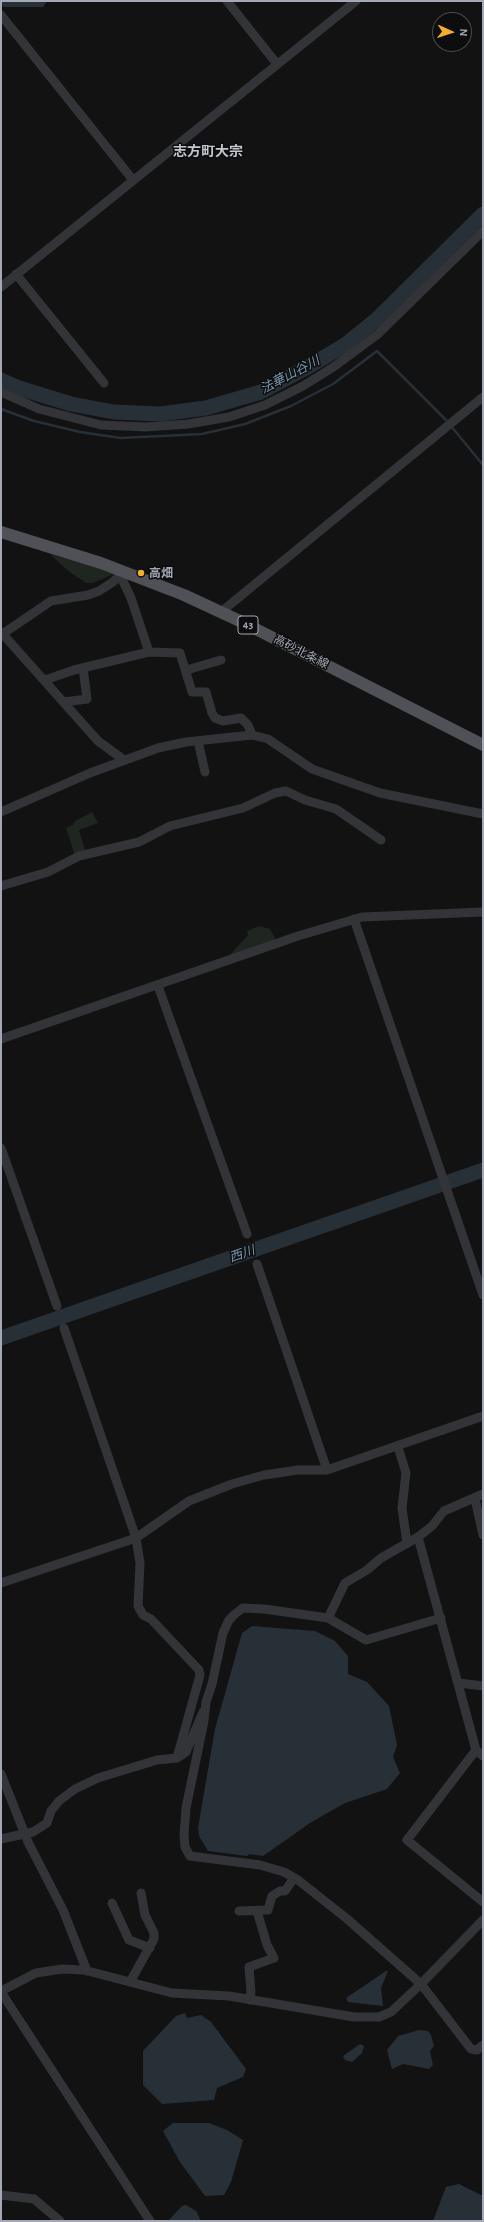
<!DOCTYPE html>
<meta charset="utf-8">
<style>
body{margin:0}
#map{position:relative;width:484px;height:2222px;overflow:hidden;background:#121213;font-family:"Alegreya Sans",sans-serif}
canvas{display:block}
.frame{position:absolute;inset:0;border:2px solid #a3a8b4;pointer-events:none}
.north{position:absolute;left:432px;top:12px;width:40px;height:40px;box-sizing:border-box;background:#0d0d0e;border:1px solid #494b50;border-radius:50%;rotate:93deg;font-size:11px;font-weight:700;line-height:16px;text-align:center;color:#a3a8b4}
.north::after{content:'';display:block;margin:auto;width:14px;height:18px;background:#f2ae2c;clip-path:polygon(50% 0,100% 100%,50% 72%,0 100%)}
</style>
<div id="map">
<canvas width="484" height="2222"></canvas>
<div class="frame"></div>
<div class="north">N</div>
</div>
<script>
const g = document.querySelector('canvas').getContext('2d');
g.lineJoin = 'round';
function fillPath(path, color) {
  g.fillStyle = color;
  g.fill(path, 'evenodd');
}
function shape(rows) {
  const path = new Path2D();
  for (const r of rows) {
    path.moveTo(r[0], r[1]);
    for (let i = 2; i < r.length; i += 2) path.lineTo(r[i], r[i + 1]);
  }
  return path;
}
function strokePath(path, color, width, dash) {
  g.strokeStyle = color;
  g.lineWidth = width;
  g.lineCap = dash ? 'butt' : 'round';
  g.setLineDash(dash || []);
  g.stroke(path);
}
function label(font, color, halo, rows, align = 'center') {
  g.font = font + ' "Alegreya Sans","Noto Sans JP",sans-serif';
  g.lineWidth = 3;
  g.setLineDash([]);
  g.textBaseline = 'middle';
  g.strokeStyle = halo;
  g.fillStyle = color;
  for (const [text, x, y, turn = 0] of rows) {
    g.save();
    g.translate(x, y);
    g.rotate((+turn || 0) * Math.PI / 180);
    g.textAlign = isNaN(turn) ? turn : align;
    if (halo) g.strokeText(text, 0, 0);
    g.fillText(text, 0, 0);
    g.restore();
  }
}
const green = shape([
 [50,554,116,573,93,583,86,583,67,570],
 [92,812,98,823,79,830,85,850,74,853,66,828,73,825,75,821],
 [259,926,270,929,276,940,229,956,248,935,247,931]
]);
const water = shape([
 [1,1,46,1,46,2,43,7,4,7,1,5],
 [252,1626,315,1631,335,1641,348,1656,348,1674,367,1682,389,1706,397,1745,393,1757,400,1773,387,1789,345,1803,310,1823,263,1856,249,1854,247,1856,208,1851,199,1836,198,1828,215,1729,242,1633],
 [386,1971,388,1971,381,1988,383,2006,348,2002,346,1998],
 [185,2013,187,2018,201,2015,211,2022,246,2069,243,2077,217,2088,214,2100,162,2104,143,2085,143,2051,176,2016],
 [419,2030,428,2031,431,2035,434,2046,430,2051,433,2065,429,2069,403,2064,392,2069,387,2050,398,2036],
 [360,2044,364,2046,362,2053,352,2062,345,2060,343,2056],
 [173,2123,209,2123,227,2130,243,2140,231,2182,224,2195,205,2196,180,2162,163,2131],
 [459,2184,483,2196,483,2221,433,2221,446,2187],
 [186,2205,196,2211,201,2221,168,2221,182,2206]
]);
const stream = shape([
 [1,409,34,421,80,432,121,438,202,434,245,424,291,406,333,384,377,351,446,420,483,465]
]);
const river = shape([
 [1,380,19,388,71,404,114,412,160,414,206,408,261,392,306,368,345,345,377,319,483,214],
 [1,1338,483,1170]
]);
const minor = shape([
 [227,1,277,64],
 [1,15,133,180],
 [16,274,104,383],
 [1,287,356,1],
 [1,392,39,409,101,425,146,427,188,424,229,417,265,405,303,386,335,366,378,334,483,231],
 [221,612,483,397],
 [1,632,98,741,124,760],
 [1,635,51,601,88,595,99,591,113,582,123,572],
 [149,652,180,653,192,692,206,692,212,713,215,718,223,721,241,718,248,725,252,735],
 [186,672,190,669,221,660],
 [45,680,74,670,149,652,131,598,122,579,124,571],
 [64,702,87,699,83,668],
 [198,741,205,772],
 [1,812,90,773,158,748,186,742,252,735,268,739,312,769,380,793,483,814],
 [1,886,48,872,79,856,139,842,170,826,243,808,275,793,286,791,305,800,336,809,381,840],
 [354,919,483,1295],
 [158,986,247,1234],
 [1,1039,298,936,362,917,483,912],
 [1,1148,57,1306],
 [257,1264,327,1470],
 [64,1328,136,1538,140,1563,138,1606,143,1615,151,1619,199,1670,200,1675,177,1758],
 [398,1447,406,1473,402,1508,407,1543],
 [475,1499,483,1535],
 [418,1537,476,1750,483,1756],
 [1,1583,136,1538,189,1501,232,1484,264,1475,298,1470,327,1470,483,1416],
 [328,1618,345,1583,367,1570,381,1558,418,1537,432,1526,444,1511,483,1494],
 [441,1618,366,1640,328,1618,264,1609,243,1608,235,1614,229,1620,223,1633,212,1684,206,1702,204,1721,186,1808,184,1835,185,1847,190,1856,260,1865,284,1872,298,1880,346,1918,421,1984,471,2049,477,2050,483,2045],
 [459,1683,483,1686],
 [476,1750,407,1840,483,1902],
 [1,1774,28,1842,63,1910,87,1971],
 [1,1839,33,1832,47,1823,51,1811,59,1801,75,1789,98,1778,157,1760,177,1758,186,1752,203,1712],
 [112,1903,129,1940,150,1948],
 [239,1911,268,1910,272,1896,280,1891,285,1891,294,1878],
 [130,1982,154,1939,154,1933,145,1915,141,1893],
 [1,1991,36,1973,62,1969,84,1970,172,1993,229,1996,354,2017,379,2017,391,2012,421,1984,483,1920],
 [1,1992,150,2221],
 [250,2000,251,1992,249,1967,274,1958,267,1945,257,1911],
 [1,2195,34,2199,60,2221]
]);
const major = shape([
 [1,532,101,563,184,595,242,622,483,745]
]);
const markers = [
 [141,573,4,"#f2ae2c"]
];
const shields = [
 [248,625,20]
];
const shieldNames = [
 ["43",248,625]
];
const poiNames = [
 ["高畑",149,573]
];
const streetNames = [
 ["高砂北条線",301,652,27]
];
const waterNames = [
 ["法華山谷川",290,375,-28],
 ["西川",242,1254,-19]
];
const quarterNames = [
 ["志方町大宗",208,152]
];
fillPath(green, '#1e261f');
fillPath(water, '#283037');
strokePath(stream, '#283037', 2.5);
strokePath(river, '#283037', 15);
strokePath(minor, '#333438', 9);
strokePath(major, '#4f5157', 12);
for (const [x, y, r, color] of markers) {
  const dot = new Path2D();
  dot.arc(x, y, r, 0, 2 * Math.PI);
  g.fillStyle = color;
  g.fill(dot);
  strokePath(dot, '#0d0d0e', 1.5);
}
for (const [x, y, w] of shields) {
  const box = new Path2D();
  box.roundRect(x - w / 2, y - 9, w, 18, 3);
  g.fillStyle = '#0d0d0e';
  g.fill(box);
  strokePath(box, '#a3a8b4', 1);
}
label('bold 11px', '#a3a8b4', null, shieldNames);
label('bold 12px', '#a3a8b4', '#0d0d0e', poiNames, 'left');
label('12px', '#a3a8b4', '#0d0d0e', streetNames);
label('italic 13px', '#7997b0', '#0d0d0e', waterNames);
label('bold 14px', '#c4c7d0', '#0d0d0e', quarterNames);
</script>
